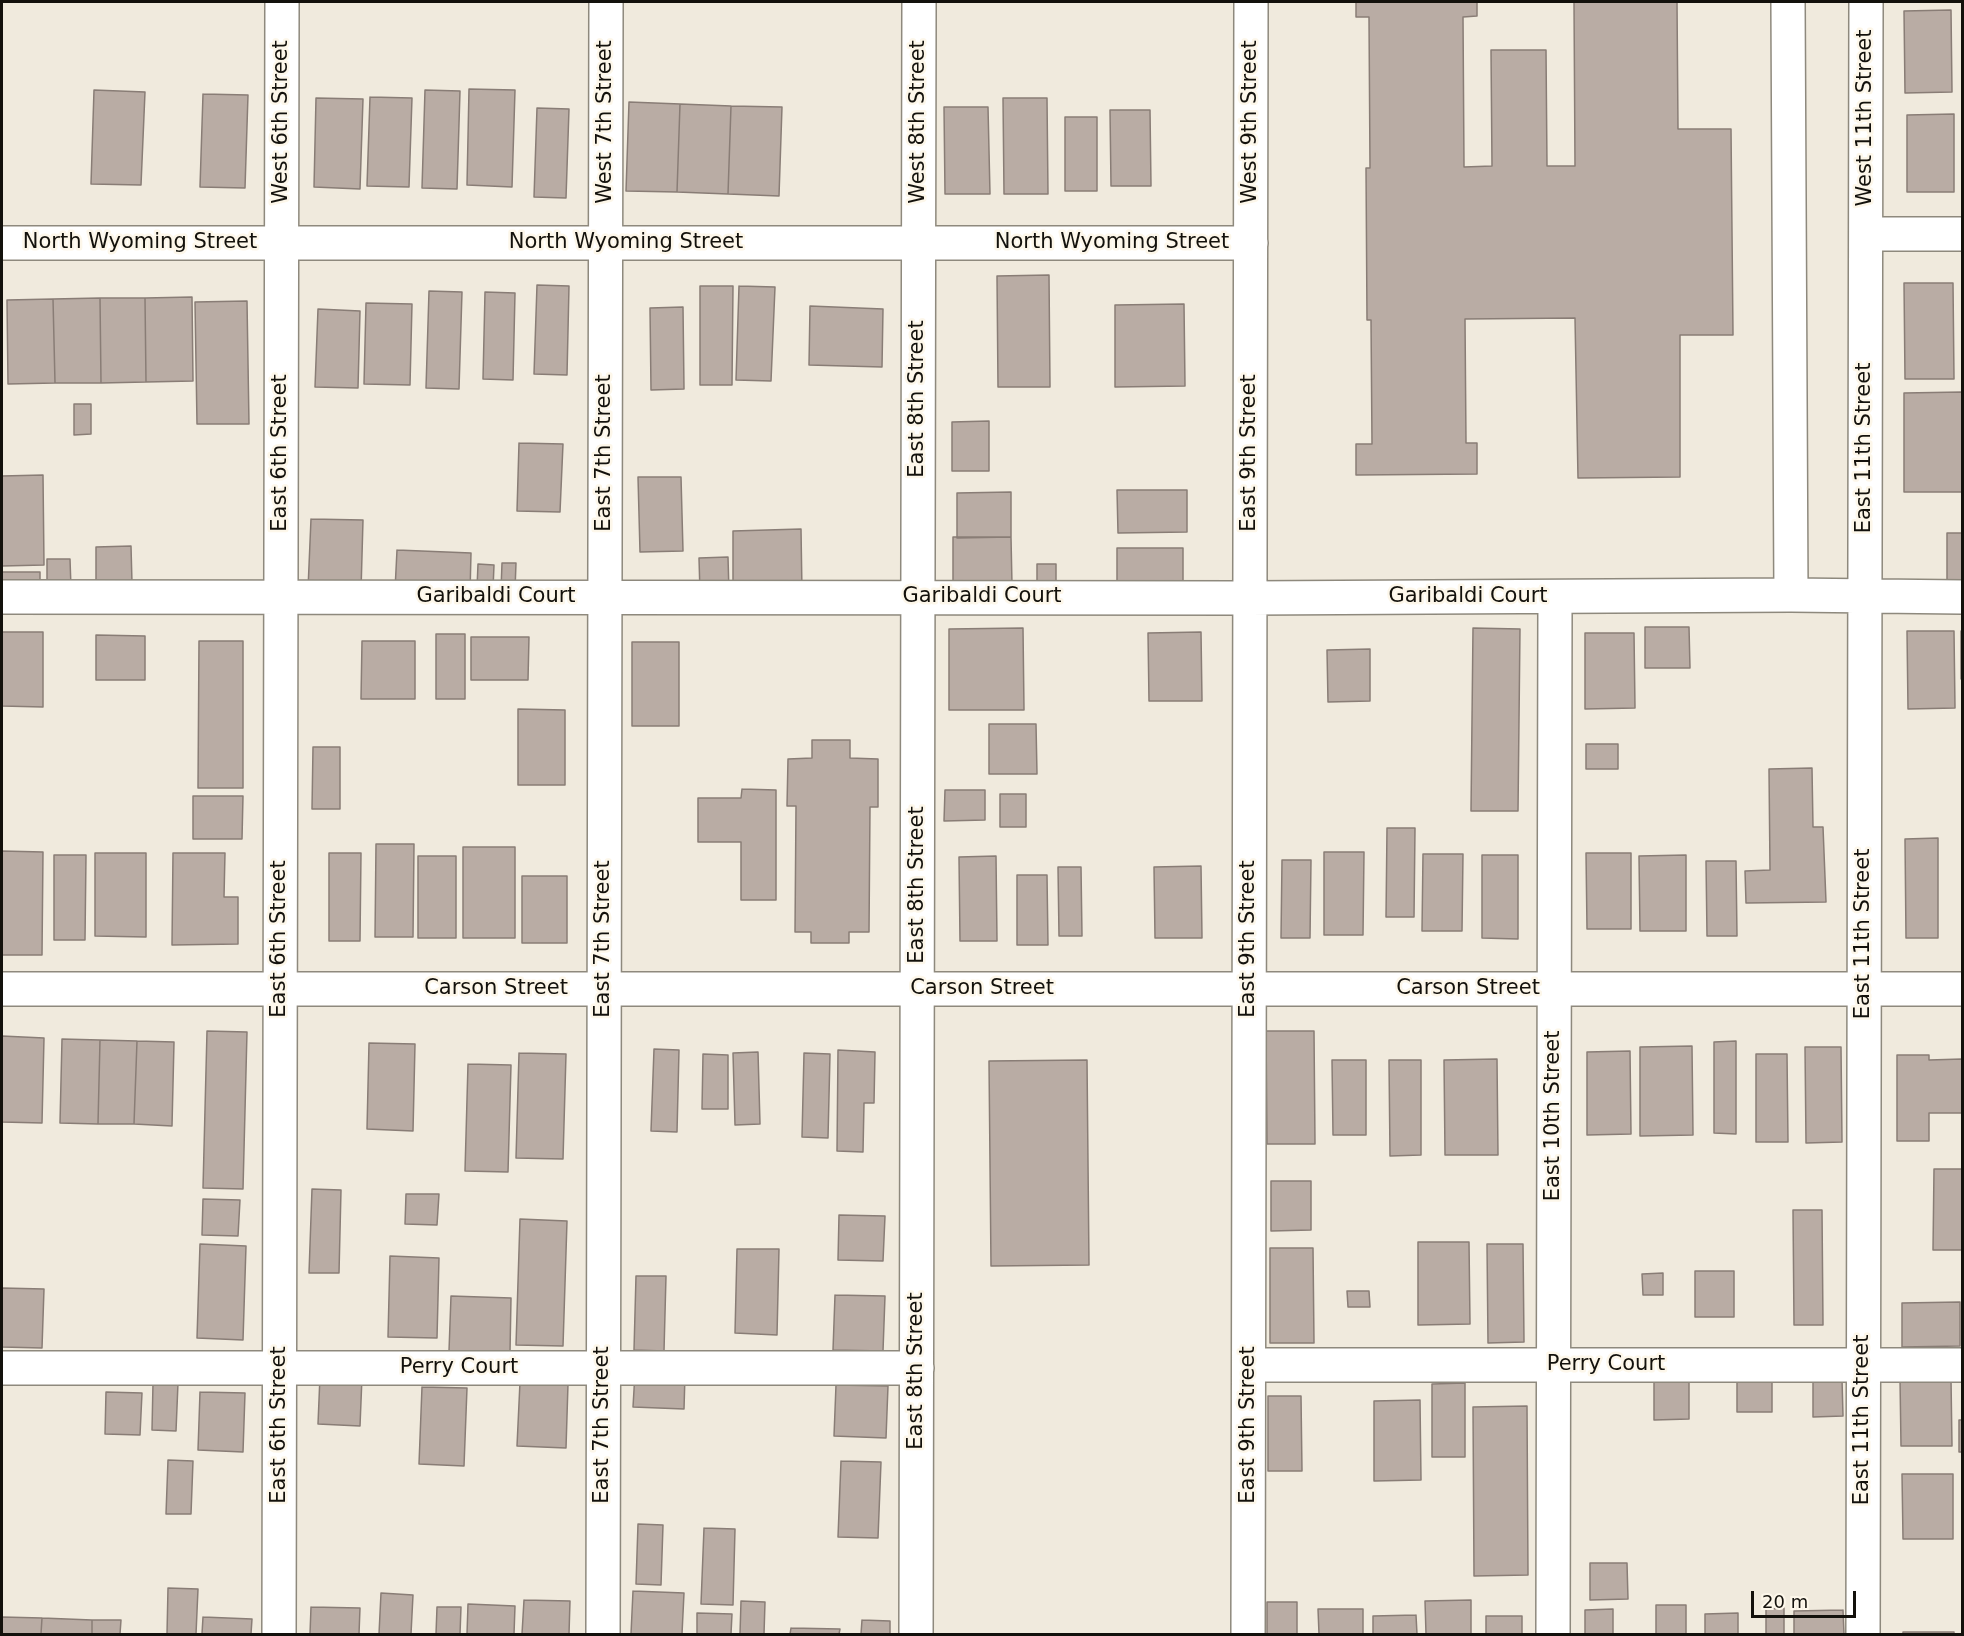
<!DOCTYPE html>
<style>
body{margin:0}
#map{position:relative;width:1964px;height:1636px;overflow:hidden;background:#f0eadd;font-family:"DejaVu Sans",sans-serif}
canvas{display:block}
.frame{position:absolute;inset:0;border:3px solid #13110c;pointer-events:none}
.scale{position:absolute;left:1751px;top:1591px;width:105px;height:27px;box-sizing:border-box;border:3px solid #13110c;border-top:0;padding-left:8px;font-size:18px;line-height:21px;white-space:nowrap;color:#13110c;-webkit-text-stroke:4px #fdf7ea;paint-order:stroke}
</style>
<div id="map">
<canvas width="1964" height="1636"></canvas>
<div class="frame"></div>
<div class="scale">20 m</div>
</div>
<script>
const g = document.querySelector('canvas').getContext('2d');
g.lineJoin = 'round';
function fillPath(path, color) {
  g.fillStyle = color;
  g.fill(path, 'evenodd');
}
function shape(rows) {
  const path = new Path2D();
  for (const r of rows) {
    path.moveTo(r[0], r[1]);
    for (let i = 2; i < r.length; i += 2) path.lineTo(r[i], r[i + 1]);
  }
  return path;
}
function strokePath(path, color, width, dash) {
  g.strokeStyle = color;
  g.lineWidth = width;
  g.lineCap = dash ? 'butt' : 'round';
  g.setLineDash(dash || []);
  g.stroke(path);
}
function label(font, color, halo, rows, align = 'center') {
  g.font = font + ' "DejaVu Sans",sans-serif';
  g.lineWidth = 5;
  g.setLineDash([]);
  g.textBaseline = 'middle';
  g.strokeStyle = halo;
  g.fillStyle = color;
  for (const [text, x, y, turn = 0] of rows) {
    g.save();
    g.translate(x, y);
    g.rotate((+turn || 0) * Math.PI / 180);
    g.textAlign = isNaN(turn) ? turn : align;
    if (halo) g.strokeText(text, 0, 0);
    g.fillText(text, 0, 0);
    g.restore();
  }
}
const building = shape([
 [1356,2,1477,2,1477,16,1463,17,1464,167,1492,166,1491,50,1546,50,1547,166,1575,166,1574,2,1677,2,1678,129,1731,129,1733,335,1680,335,1680,477,1578,478,1575,318,1465,319,1466,443,1477,443,1477,474,1356,475,1356,444,1372,444,1371,320,1367,320,1366,168,1370,168,1369,17,1356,17,1356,2],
 [1951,10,1952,92,1905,93,1904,11,1951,10],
 [469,89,515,90,512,187,467,185,469,89],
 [94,90,145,92,141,185,91,184,94,90],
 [425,90,460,91,457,189,422,188,425,90],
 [203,94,248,95,245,188,200,187,203,94],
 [370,97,412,98,409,187,367,186,370,97],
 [316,98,363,99,360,189,314,187,316,98],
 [1003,98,1047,98,1048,194,1004,194,1003,98],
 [629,102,680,104,677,192,626,191,629,102],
 [680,104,731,106,728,194,677,192,680,104],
 [731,106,782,107,779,196,728,194,731,106],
 [944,107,988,107,990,194,945,194,944,107],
 [537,108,569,109,566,198,534,197,537,108],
 [1110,110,1150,110,1151,186,1111,186,1110,110],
 [1954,114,1954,192,1907,192,1907,115,1954,114],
 [1065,117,1097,117,1097,191,1065,191,1065,117],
 [1049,275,1050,387,998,387,997,276,1049,275],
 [1904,283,1953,283,1954,379,1905,379,1904,283],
 [537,285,569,286,567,375,534,374,537,285],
 [700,286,733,286,732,385,700,385,700,286],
 [739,286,775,287,771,381,736,380,739,286],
 [429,291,462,292,459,389,426,388,429,291],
 [485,292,515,293,513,380,483,379,485,292],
 [192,297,193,381,146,382,145,298,192,297],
 [100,298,145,298,146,382,101,383,100,298],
 [100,298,101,383,55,383,53,299,100,298],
 [53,299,55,383,8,384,7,300,53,299],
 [247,301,249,424,197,424,195,302,247,301],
 [366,303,412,304,410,385,364,384,366,303],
 [1184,304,1185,386,1115,387,1115,305,1184,304],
 [810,306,883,309,882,367,809,365,810,306],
 [683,307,684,389,651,390,650,308,683,307],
 [318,309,360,311,358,388,315,387,318,309],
 [1962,392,1962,492,1904,492,1904,393,1962,392],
 [74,404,91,404,91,434,74,435,74,404],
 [989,421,989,471,952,471,952,422,989,421],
 [519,443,563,444,560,512,517,511,519,443],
 [43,475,44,565,2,566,2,476,43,475],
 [638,477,681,477,683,551,640,552,638,477],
 [1117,490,1187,490,1187,532,1118,533,1117,490],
 [1011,492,1011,537,957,538,957,493,1011,492],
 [311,519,363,520,361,591,308,589,311,519],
 [801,529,802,592,733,593,733,531,801,529],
 [1947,533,1962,533,1962,584,1947,584,1947,533],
 [953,537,1011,537,1012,585,953,586,953,537],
 [131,546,132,583,96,583,96,547,131,546],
 [1117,548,1183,548,1183,585,1117,586,1117,548],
 [397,550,471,553,470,593,395,590,397,550],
 [728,557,729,593,700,593,699,558,728,557],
 [47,559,70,559,71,588,47,589,47,559],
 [502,563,516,563,515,590,501,590,502,563],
 [478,564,494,565,493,589,477,588,478,564],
 [1037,564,1056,564,1056,582,1037,582,1037,564],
 [2,572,40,572,40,591,2,591,2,572],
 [1645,627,1689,627,1690,668,1645,668,1645,627],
 [1023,628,1024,710,949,710,949,629,1023,628],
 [1473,628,1520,629,1518,811,1471,811,1473,628],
 [1907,631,1954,631,1955,708,1908,709,1907,631],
 [1961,631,1962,631,1962,679,1961,679,1961,631],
 [2,632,43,632,43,707,2,706,2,632],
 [1201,632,1202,701,1149,701,1148,633,1201,632],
 [1585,633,1634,633,1635,708,1585,709,1585,633],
 [436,634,465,634,465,699,436,699,436,634],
 [96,635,145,636,145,680,96,680,96,635],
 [471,637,529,637,528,680,471,680,471,637],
 [199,641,243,641,243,788,198,788,199,641],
 [362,641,415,641,415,699,361,699,362,641],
 [632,642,679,642,679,726,632,726,632,642],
 [1370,649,1370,701,1328,702,1327,650,1370,649],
 [518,709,565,710,565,785,518,785,518,709],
 [989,724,1036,724,1037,774,989,774,989,724],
 [812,740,850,740,850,758,878,759,878,807,870,807,869,932,849,932,849,943,811,943,811,932,795,932,796,806,787,806,788,759,812,758,812,740],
 [1586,744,1618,744,1618,769,1586,769,1586,744],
 [313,747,340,747,340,809,312,809,313,747],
 [1812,768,1813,827,1823,827,1826,902,1746,903,1745,871,1770,870,1769,769,1812,768],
 [742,789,776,790,776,900,741,900,741,842,698,842,698,798,741,798,742,789],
 [945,790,985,790,985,820,944,821,945,790],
 [1000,794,1026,794,1026,827,1000,827,1000,794],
 [193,796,243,796,242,839,193,839,193,796],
 [1387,828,1415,828,1414,917,1386,917,1387,828],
 [1938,838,1938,938,1906,938,1905,839,1938,838],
 [376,844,414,844,413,937,375,937,376,844],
 [463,847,515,847,515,938,463,938,463,847],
 [2,851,43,852,42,955,2,955,2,851],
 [1324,852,1364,852,1363,935,1324,935,1324,852],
 [95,853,146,853,146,937,95,936,95,853],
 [173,853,225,853,224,897,238,897,238,944,172,945,173,853],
 [329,853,361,853,360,941,329,941,329,853],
 [1586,853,1631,853,1631,929,1587,929,1586,853],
 [1423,854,1463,854,1462,931,1422,931,1423,854],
 [54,855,86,855,85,940,54,940,54,855],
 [1482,855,1518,855,1518,939,1482,938,1482,855],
 [1686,855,1686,931,1640,931,1639,856,1686,855],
 [418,856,456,856,456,938,418,938,418,856],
 [996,856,997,941,960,941,959,857,996,856],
 [1282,860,1311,860,1310,938,1281,938,1282,860],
 [1706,861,1736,861,1737,936,1707,936,1706,861],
 [1201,866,1202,938,1155,938,1154,867,1201,866],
 [1058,867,1081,867,1082,936,1059,936,1058,867],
 [1017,875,1047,875,1048,945,1017,945,1017,875],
 [522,876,567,876,567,943,522,943,522,876],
 [207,1031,247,1032,243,1189,203,1188,207,1031],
 [1266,1031,1314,1031,1315,1144,1267,1144,1266,1031],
 [2,1036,44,1038,42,1123,2,1122,2,1036],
 [62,1039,100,1040,98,1124,60,1123,62,1039],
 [100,1040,137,1041,134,1124,98,1124,100,1040],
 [137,1041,174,1042,172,1126,134,1124,137,1041],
 [1736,1041,1736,1134,1714,1133,1714,1042,1736,1041],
 [369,1043,415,1044,413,1131,367,1129,369,1043],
 [1692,1046,1693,1135,1640,1136,1640,1047,1692,1046],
 [1805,1047,1841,1047,1842,1142,1806,1143,1805,1047],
 [654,1049,679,1050,677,1132,651,1131,654,1049],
 [838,1050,875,1052,874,1103,864,1103,863,1152,837,1151,838,1050],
 [1630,1051,1631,1134,1587,1135,1587,1052,1630,1051],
 [758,1052,760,1124,735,1125,733,1053,758,1052],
 [519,1053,566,1054,563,1159,516,1158,519,1053],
 [804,1053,830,1054,828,1138,802,1137,804,1053],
 [703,1054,728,1055,728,1109,702,1109,703,1054],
 [1756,1054,1787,1054,1788,1142,1756,1142,1756,1054],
 [1897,1055,1929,1055,1929,1060,1962,1059,1962,1113,1929,1113,1929,1141,1897,1141,1897,1055],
 [1497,1059,1498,1155,1445,1155,1444,1060,1497,1059],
 [1087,1060,1089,1265,991,1266,989,1061,1087,1060],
 [1332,1060,1366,1060,1366,1135,1333,1135,1332,1060],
 [1389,1060,1421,1060,1421,1155,1390,1156,1389,1060],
 [468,1064,511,1065,508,1172,465,1171,468,1064],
 [1934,1169,1962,1169,1962,1250,1933,1250,1934,1169],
 [1271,1181,1311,1181,1311,1230,1271,1231,1271,1181],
 [312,1189,341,1190,339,1273,309,1273,312,1189],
 [406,1194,439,1194,437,1225,405,1224,406,1194],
 [203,1199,240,1200,238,1236,202,1235,203,1199],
 [1793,1210,1822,1210,1823,1325,1794,1325,1793,1210],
 [839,1215,885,1216,883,1261,838,1260,839,1215],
 [520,1219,567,1221,563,1346,516,1345,520,1219],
 [1418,1242,1469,1242,1470,1324,1418,1325,1418,1242],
 [200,1244,246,1246,243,1340,197,1338,200,1244],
 [1487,1244,1523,1244,1524,1342,1488,1343,1487,1244],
 [1270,1248,1313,1248,1314,1343,1270,1343,1270,1248],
 [737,1249,779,1249,777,1335,735,1333,737,1249],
 [390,1256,439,1258,437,1338,388,1337,390,1256],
 [1695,1271,1734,1271,1734,1317,1695,1317,1695,1271],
 [1663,1273,1663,1295,1643,1295,1642,1274,1663,1273],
 [636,1276,666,1276,664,1351,634,1350,636,1276],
 [2,1288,44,1289,42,1348,2,1347,2,1288],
 [1347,1291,1369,1291,1370,1307,1348,1307,1347,1291],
 [835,1295,885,1296,883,1351,833,1350,835,1295],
 [451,1296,511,1298,510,1352,449,1351,451,1296],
 [1960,1302,1960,1346,1902,1347,1902,1303,1960,1302],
 [635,1373,685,1375,684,1409,633,1407,635,1373],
 [1737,1373,1772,1373,1772,1412,1737,1412,1737,1373],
 [320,1376,362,1377,360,1426,318,1424,320,1376],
 [1813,1379,1842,1379,1843,1416,1813,1417,1813,1379],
 [1900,1379,1951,1379,1952,1446,1901,1446,1900,1379],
 [1654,1381,1689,1381,1689,1419,1654,1420,1654,1381],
 [520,1382,568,1384,566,1448,517,1446,520,1382],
 [153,1383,178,1383,176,1431,152,1430,153,1383],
 [1465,1383,1465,1457,1432,1457,1432,1384,1465,1383],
 [836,1385,888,1386,886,1438,834,1436,836,1385],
 [422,1387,467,1388,464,1466,419,1464,422,1387],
 [106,1392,142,1393,140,1435,105,1434,106,1392],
 [200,1392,245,1393,243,1452,198,1450,200,1392],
 [1268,1396,1301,1396,1302,1471,1268,1471,1268,1396],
 [1420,1400,1421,1480,1374,1481,1374,1401,1420,1400],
 [1527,1406,1528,1575,1474,1576,1473,1407,1527,1406],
 [1959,1420,1962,1420,1962,1452,1959,1452,1959,1420],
 [168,1460,193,1461,191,1514,166,1514,168,1460],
 [841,1461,881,1462,878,1538,838,1537,841,1461],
 [1902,1474,1953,1474,1953,1539,1903,1539,1902,1474],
 [638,1524,663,1525,661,1585,636,1584,638,1524],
 [704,1528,735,1529,733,1605,701,1604,704,1528],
 [1590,1563,1627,1563,1628,1599,1590,1600,1590,1563],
 [168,1588,198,1589,196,1634,167,1634,168,1588],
 [633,1591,684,1593,682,1634,631,1634,633,1591],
 [381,1593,413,1595,411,1634,379,1634,381,1593],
 [524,1600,570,1601,569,1634,522,1634,524,1600],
 [1471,1600,1471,1634,1426,1634,1425,1601,1471,1600],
 [741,1601,765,1602,764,1634,740,1634,741,1601],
 [1267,1602,1297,1602,1297,1634,1267,1634,1267,1602],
 [468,1604,515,1606,514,1634,467,1634,468,1604],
 [1656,1605,1686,1605,1686,1634,1656,1634,1656,1605],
 [311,1607,360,1608,359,1634,310,1634,311,1607],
 [437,1607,461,1607,460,1634,436,1634,437,1607],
 [1784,1608,1784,1634,1766,1634,1766,1609,1784,1608],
 [1318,1609,1363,1609,1363,1634,1319,1634,1318,1609],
 [1613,1609,1613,1634,1585,1634,1585,1610,1613,1609],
 [1843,1610,1844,1634,1794,1634,1794,1611,1843,1610],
 [697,1613,732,1614,731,1634,697,1634,697,1613],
 [1738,1613,1738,1634,1705,1634,1705,1614,1738,1613],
 [1416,1615,1417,1634,1373,1634,1373,1616,1416,1615],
 [1486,1616,1522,1616,1522,1634,1486,1634,1486,1616],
 [2,1617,42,1618,41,1634,2,1634,2,1617],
 [203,1617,252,1619,251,1634,202,1634,203,1617],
 [42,1618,92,1620,92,1634,41,1634,42,1618],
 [92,1620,121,1620,120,1634,92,1634,92,1620],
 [862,1620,890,1621,890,1634,861,1634,862,1620],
 [791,1628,840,1629,839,1634,790,1634,791,1628],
 [1903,1632,1954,1632,1954,1634,1903,1634,1903,1632]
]);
const minor = shape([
 [1788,2,1791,595],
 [1866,234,1962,234],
 [2,243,1251,243],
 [2,597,1250,598,1791,595,1962,597],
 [2,989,1962,989],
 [1249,1365,1962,1365],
 [2,1368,917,1368],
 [279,1634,282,2],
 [603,1634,606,2],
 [916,1634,919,2],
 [1248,1634,1251,2],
 [1553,1634,1555,597],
 [1863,1634,1866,2]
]);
const streetNames = [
 ["West 11th Street",1866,118,-90],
 ["West 6th Street",282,122,-90],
 ["West 7th Street",606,122,-90],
 ["West 8th Street",919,122,-90],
 ["West 9th Street",1251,122,-90],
 ["North Wyoming Street",140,243],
 ["North Wyoming Street",626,243],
 ["North Wyoming Street",1112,243],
 ["East 8th Street",918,399,-90],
 ["East 11th Street",1865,448,-90],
 ["East 6th Street",281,453,-90],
 ["East 7th Street",605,453,-90],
 ["East 9th Street",1250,453,-90],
 ["Garibaldi Court",496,597],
 ["Garibaldi Court",982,597],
 ["Garibaldi Court",1468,597],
 ["East 8th Street",918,885,-90],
 ["East 11th Street",1864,934,-90],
 ["East 6th Street",280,939,-90],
 ["East 7th Street",604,939,-90],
 ["East 9th Street",1249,939,-90],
 ["Carson Street",496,989],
 ["Carson Street",982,989],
 ["Carson Street",1468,989],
 ["East 10th Street",1554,1116,-90],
 ["Perry Court",1606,1365],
 ["Perry Court",459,1368],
 ["East 8th Street",917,1371,-90],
 ["East 11th Street",1863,1420,-90],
 ["East 6th Street",280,1425,-90],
 ["East 7th Street",603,1425,-90],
 ["East 9th Street",1249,1425,-90]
];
fillPath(building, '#b9aca4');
strokePath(building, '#897d76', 1.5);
strokePath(minor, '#8e897d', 36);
strokePath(minor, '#fff', 33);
label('21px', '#13110c', '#fdf7ea', streetNames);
</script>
